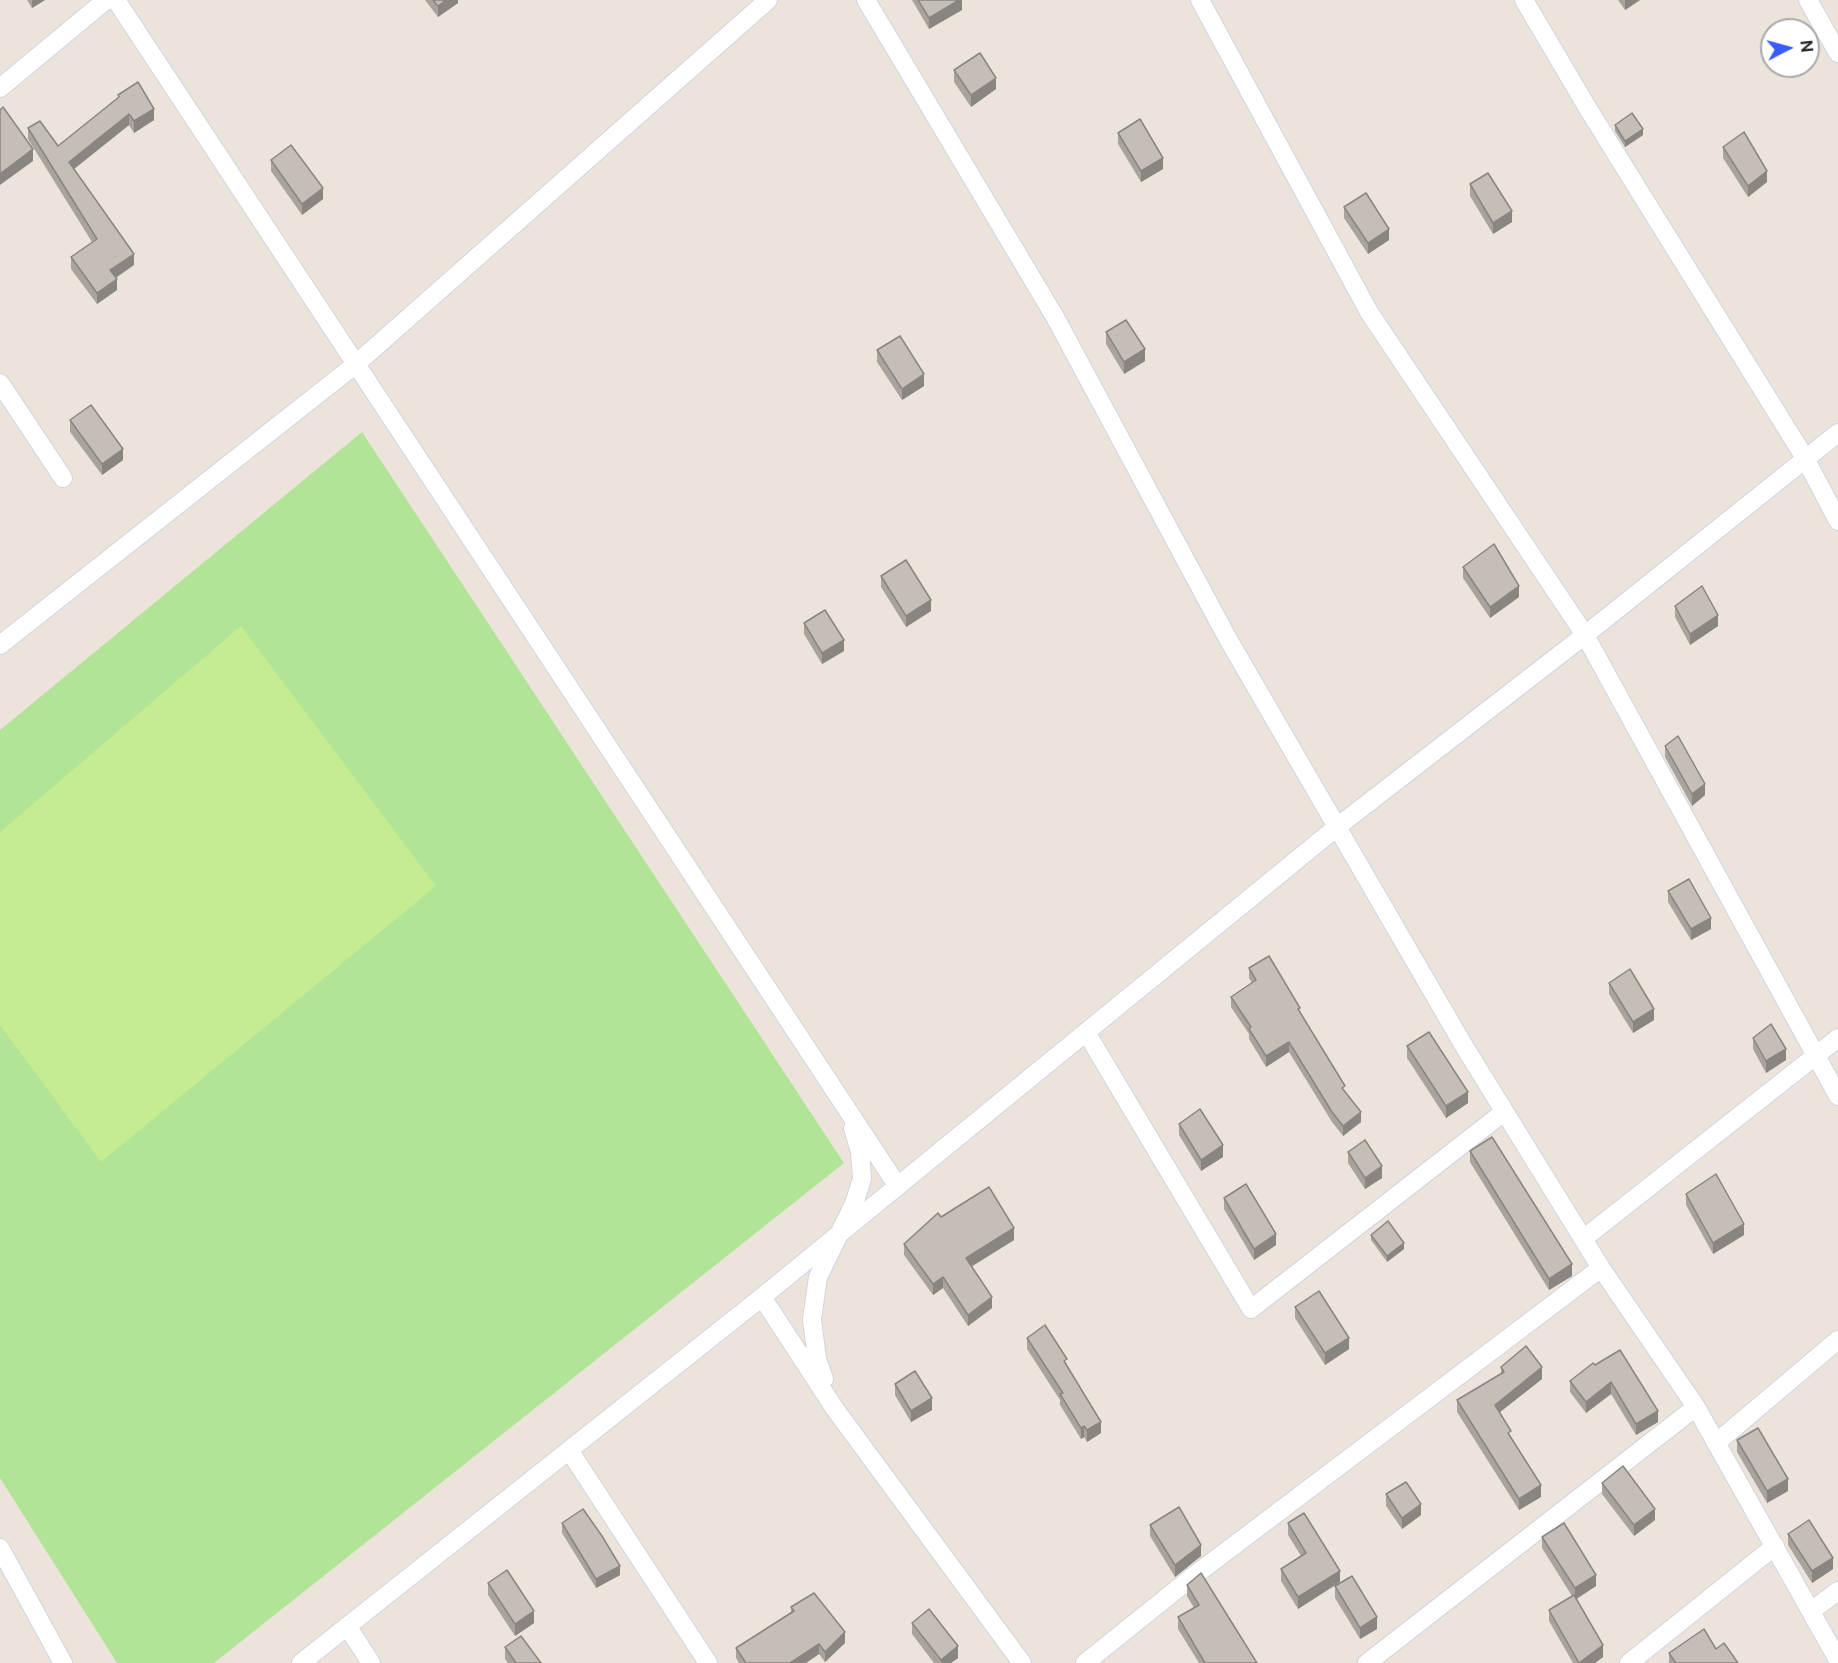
<!DOCTYPE html>
<style>
body{margin:0}
#map{position:relative;width:1838px;height:1663px;overflow:hidden;background:#ece4db;font-family:"Public Sans",sans-serif}
canvas{display:block}
.north{position:absolute;left:1760px;top:18px;width:60px;height:60px;box-sizing:border-box;background:#fff;border:2px solid #a9a9a9;border-radius:50%;rotate:84deg;font-size:16px;font-weight:700;line-height:24px;text-align:center;color:#292929}
.north::after{content:'';display:block;margin:auto;width:21px;height:27px;background:#365dfe;clip-path:polygon(50% 0,100% 100%,50% 72%,0 100%)}
</style>
<div id="map">
<canvas width="1838" height="1663"></canvas>
<div class="north">N</div>
</div>
<script>
const g = document.querySelector('canvas').getContext('2d');
g.lineJoin = 'round';
function fillPath(path, color) {
  g.fillStyle = color;
  g.fill(path, 'evenodd');
}
function shape(rows) {
  const path = new Path2D();
  for (const r of rows) {
    path.moveTo(r[0], r[1]);
    for (let i = 2; i < r.length; i += 2) path.lineTo(r[i], r[i + 1]);
  }
  return path;
}
function strokePath(path, color, width, dash) {
  g.strokeStyle = color;
  g.lineWidth = width;
  g.lineCap = dash ? 'butt' : 'round';
  g.setLineDash(dash || []);
  g.stroke(path);
}
const green = shape([
 [362,432,844,1163,214,1663,117,1663,0,1478,0,730]
]);
const pitch = shape([
 [241,626,436,886,101,1162,0,1025,0,832]
]);
const minor = shape([
 [116,0,897,1185],
 [866,0,1055,317,1228,639,1464,1046,1601,1268,1696,1407,1838,1660],
 [1200,0,1369,312,1585,635,1838,1096],
 [1524,0,1587,107,1805,458,1838,521],
 [1808,0,1838,53],
 [0,88,106,0],
 [0,383,63,478],
 [0,645,356,364,768,0],
 [1086,1032,1251,1309,1504,1112],
 [1583,1239,1838,1038],
 [762,1297,835,1409,1022,1663],
 [824,1379,817,1359,812,1319,818,1277,854,1204,862,1179,860,1152,853,1128],
 [1716,1443,1838,1340],
 [569,1450,708,1663],
 [0,1548,63,1663],
 [1811,1611,1838,1591],
 [347,1626,371,1663],
 [301,1663,762,1297,1337,827,1585,635,1838,433],
 [1085,1663,1191,1578,1601,1268],
 [1367,1663,1696,1407],
 [1629,1663,1775,1546]
]);
const wall = shape([
 [27,0,45,0,32,8],
 [425,0,458,0,458,3,438,17],
 [912,0,962,0,962,10,929,29],
 [1618,0,1640,0,1625,10],
 [954,70,996,89,971,107,954,82],
 [118,95,154,120,134,133,129,125,74,169,134,265,116,278,117,290,97,304,71,269,71,257,92,242,28,139,28,128,58,146,118,98],
 [1615,125,1643,135,1625,147,1615,131],
 [1118,133,1163,169,1141,182,1118,144],
 [1723,147,1767,182,1748,197,1723,158],
 [271,160,323,199,302,215,271,171],
 [1470,184,1512,222,1493,234,1470,196],
 [1344,207,1389,240,1368,254,1344,218],
 [1106,332,1145,361,1124,374,1106,344],
 [877,350,924,386,902,400,877,362],
 [70,420,123,460,102,475,70,432],
 [1463,567,1519,597,1490,618,1463,578],
 [881,576,931,611,906,627,881,587],
 [1675,606,1718,626,1690,645,1675,617],
 [804,623,844,651,822,664,804,634],
 [1665,746,1705,795,1692,806,1665,757],
 [1668,891,1711,929,1691,940,1668,902],
 [1249,968,1300,1013,1345,1092,1361,1122,1343,1136,1332,1122,1289,1052,1266,1067,1249,1039,1249,1034,1231,1007,1231,997,1252,983,1249,978],
 [1609,983,1654,1020,1633,1033,1609,994],
 [1753,1038,1786,1060,1766,1073,1753,1049],
 [1407,1046,1468,1103,1446,1118,1407,1058],
 [1179,1124,1223,1157,1201,1171,1179,1135],
 [1470,1151,1572,1276,1549,1290,1470,1162],
 [1348,1152,1382,1178,1365,1189,1348,1163],
 [1686,1194,1744,1235,1713,1254,1686,1205],
 [1224,1198,1276,1245,1254,1260,1224,1209],
 [941,1217,1014,1240,972,1266,992,1308,968,1326,943,1288,933,1295,904,1255,904,1244],
 [1371,1235,1404,1249,1387,1262,1371,1240],
 [1295,1307,1349,1349,1325,1365,1295,1318],
 [1027,1338,1067,1366,1101,1433,1087,1442,1084,1437,1081,1439,1060,1405,1060,1400,1027,1349],
 [1595,1365,1658,1422,1636,1435,1611,1394,1586,1413,1570,1392,1570,1381],
 [1501,1367,1542,1379,1500,1412,1511,1439,1541,1497,1519,1510,1457,1412,1457,1400,1501,1374],
 [895,1384,932,1410,911,1422,895,1395],
 [1737,1440,1788,1491,1767,1503,1737,1452],
 [1602,1483,1655,1520,1634,1536,1602,1494],
 [1386,1494,1421,1515,1402,1529,1386,1506],
 [562,1523,620,1575,596,1588,562,1533],
 [1288,1523,1340,1582,1298,1609,1281,1581,1281,1569,1301,1556,1288,1535],
 [1150,1525,1201,1556,1175,1577,1150,1536],
 [1788,1534,1833,1569,1812,1583,1788,1545],
 [1542,1537,1596,1586,1576,1598,1603,1657,1595,1663,1573,1663,1549,1621,1549,1610,1572,1596,1542,1548],
 [488,1583,534,1623,515,1636,488,1595],
 [1187,1585,1257,1663,1199,1663,1178,1629,1178,1617,1194,1608,1187,1596],
 [1335,1586,1377,1629,1360,1639,1335,1598],
 [791,1607,845,1643,825,1662,819,1654,806,1663,739,1663,736,1658,736,1648,791,1612],
 [912,1623,958,1658,951,1663,934,1663,912,1634],
 [505,1647,541,1663,508,1663,505,1659],
 [1716,1649,1738,1663,1669,1663,1669,1653]
]);
const shadedWall = shape([
 [32,0,45,0,32,8],
 [446,0,458,0,458,3,438,17,438,6],
 [959,0,962,0,962,10,929,29,929,18],
 [1625,0,1640,0,1625,10],
 [996,78,996,89,971,107,971,95],
 [154,109,154,120,134,133,134,121],
 [129,114,129,125,69,173,69,162],
 [1643,129,1643,135,1625,147,1625,141],
 [33,149,33,161,0,185,0,174],
 [1163,158,1163,169,1141,182,1141,171],
 [1767,171,1767,182,1748,197,1748,186],
 [323,188,323,199,302,215,302,204],
 [1512,211,1512,222,1493,234,1493,223],
 [1389,229,1389,240,1368,254,1368,243],
 [134,254,134,265,110,281,110,270],
 [117,279,117,290,97,304,97,293],
 [1145,349,1145,361,1124,374,1124,362],
 [924,374,924,386,902,400,902,389],
 [123,449,123,460,102,475,102,464],
 [1519,586,1519,597,1490,618,1490,607],
 [931,600,931,611,906,627,906,616],
 [1718,615,1718,626,1690,645,1690,634],
 [844,640,844,651,822,664,822,653],
 [1705,784,1705,795,1692,806,1692,794],
 [1711,918,1711,929,1691,940,1691,929],
 [1654,1009,1654,1020,1633,1033,1633,1022],
 [1289,1042,1289,1052,1266,1067,1266,1056],
 [1786,1049,1786,1060,1766,1073,1766,1061],
 [1468,1092,1468,1103,1446,1118,1446,1106],
 [1361,1112,1361,1122,1343,1136,1343,1126],
 [1223,1145,1223,1157,1201,1171,1201,1160],
 [1382,1166,1382,1178,1365,1189,1365,1178],
 [1744,1224,1744,1235,1713,1254,1713,1243],
 [1014,1228,1014,1240,966,1270,966,1258],
 [1276,1234,1276,1245,1254,1260,1254,1249],
 [1404,1243,1404,1249,1387,1262,1387,1256],
 [1572,1264,1572,1276,1549,1290,1549,1279],
 [943,1277,943,1288,933,1295,933,1284],
 [992,1297,992,1308,968,1326,968,1315],
 [1349,1338,1349,1349,1325,1365,1325,1353],
 [1542,1367,1542,1379,1495,1416,1495,1405],
 [1611,1382,1611,1394,1586,1413,1586,1402],
 [932,1398,932,1410,911,1422,911,1411],
 [1658,1411,1658,1422,1636,1435,1636,1424],
 [1101,1422,1101,1433,1087,1442,1087,1430],
 [1084,1426,1084,1437,1081,1439,1081,1428],
 [1788,1479,1788,1491,1767,1503,1767,1491],
 [1541,1485,1541,1497,1519,1510,1519,1499],
 [1421,1504,1421,1515,1402,1529,1402,1518],
 [1655,1509,1655,1520,1634,1536,1634,1525],
 [1201,1545,1201,1556,1175,1577,1175,1565],
 [1833,1558,1833,1569,1812,1583,1812,1571],
 [620,1566,620,1575,596,1588,596,1579],
 [1340,1571,1340,1582,1298,1609,1298,1597],
 [1596,1575,1596,1586,1575,1600,1575,1588],
 [534,1611,534,1623,515,1636,515,1624],
 [1377,1617,1377,1629,1360,1639,1360,1628],
 [845,1632,845,1643,825,1662,825,1652],
 [819,1644,819,1654,806,1663,790,1663],
 [1603,1645,1603,1657,1595,1663,1579,1663],
 [958,1646,958,1658,951,1663,941,1663,941,1660]
]);
const building = shape([
 [433,0,446,0,438,6,433,0],
 [918,0,959,0,929,18,918,0],
 [980,53,996,78,971,95,954,70,980,53],
 [138,82,154,109,134,121,129,114,69,162,134,254,110,270,117,279,97,293,71,257,97,239,28,128,40,121,58,146,119,97,118,95,138,82],
 [3,107,33,149,0,174,0,110,3,107],
 [1632,113,1643,129,1625,141,1615,125,1632,113],
 [1140,119,1163,158,1141,171,1118,133,1140,119],
 [1744,132,1767,171,1748,186,1723,147,1744,132],
 [291,145,323,188,302,204,271,160,291,145],
 [1488,173,1512,211,1493,223,1470,184,1488,173],
 [1366,193,1389,229,1368,243,1344,207,1366,193],
 [1126,320,1145,349,1124,362,1106,332,1126,320],
 [900,336,924,374,902,389,877,350,900,336],
 [91,405,123,449,102,464,70,420,91,405],
 [1494,544,1519,586,1490,607,1463,567,1494,544],
 [906,560,931,600,906,616,881,576,906,560],
 [1702,586,1718,615,1690,634,1675,606,1702,586],
 [825,610,844,640,822,653,804,623,825,610],
 [1678,736,1705,784,1692,794,1665,746,1678,736],
 [1689,879,1711,918,1691,929,1668,891,1689,879],
 [1269,956,1300,1008,1298,1009,1345,1086,1342,1088,1361,1112,1343,1126,1332,1112,1289,1042,1266,1056,1249,1029,1251,1027,1231,997,1256,980,1249,968,1269,956],
 [1630,969,1654,1009,1633,1022,1609,983,1630,969],
 [1771,1024,1786,1049,1766,1061,1753,1038,1771,1024],
 [1429,1032,1468,1092,1446,1106,1407,1046,1429,1032],
 [1200,1109,1223,1145,1201,1160,1179,1124,1200,1109],
 [1492,1137,1572,1264,1549,1279,1470,1151,1492,1137],
 [1365,1140,1382,1166,1365,1178,1348,1152,1365,1140],
 [1716,1174,1744,1224,1713,1243,1686,1194,1716,1174],
 [1246,1184,1276,1234,1254,1249,1224,1198,1246,1184],
 [989,1187,1014,1228,966,1258,992,1297,968,1315,943,1277,933,1284,904,1244,938,1213,941,1217,989,1187],
 [1388,1221,1404,1243,1387,1256,1371,1235,1388,1221],
 [1319,1291,1349,1338,1325,1353,1295,1307,1319,1291],
 [1045,1325,1067,1359,1064,1361,1101,1422,1087,1430,1084,1426,1081,1428,1060,1394,1063,1393,1027,1338,1045,1325],
 [1526,1346,1542,1367,1495,1405,1511,1431,1508,1433,1541,1485,1519,1499,1457,1400,1504,1372,1501,1367,1526,1346],
 [1620,1350,1658,1411,1636,1424,1611,1382,1586,1402,1570,1381,1593,1363,1595,1365,1620,1350],
 [915,1371,932,1398,911,1411,895,1384,915,1371],
 [1758,1428,1788,1479,1767,1491,1737,1440,1758,1428],
 [1623,1466,1655,1509,1634,1525,1602,1483,1623,1466],
 [1406,1482,1421,1504,1402,1518,1386,1494,1406,1482],
 [1179,1507,1201,1545,1175,1565,1150,1525,1179,1507],
 [583,1509,602,1536,620,1566,596,1579,562,1523,583,1509],
 [1304,1513,1340,1571,1298,1597,1281,1569,1306,1553,1288,1523,1304,1513],
 [1809,1520,1833,1558,1812,1571,1788,1534,1809,1520],
 [1564,1523,1596,1575,1575,1588,1542,1537,1564,1523],
 [507,1570,534,1611,515,1624,488,1583,507,1570],
 [1201,1573,1257,1663,1205,1663,1178,1617,1199,1605,1187,1585,1201,1573],
 [1352,1576,1377,1617,1360,1628,1335,1586,1352,1576],
 [814,1593,845,1632,825,1652,819,1644,790,1663,746,1663,736,1648,794,1611,791,1607,814,1593],
 [1574,1595,1603,1645,1579,1663,1549,1610,1574,1595],
 [929,1609,958,1646,941,1660,912,1623,929,1609],
 [1704,1629,1716,1649,1724,1643,1738,1663,1676,1663,1669,1653,1704,1629],
 [521,1636,541,1663,516,1663,505,1647,521,1636]
]);
fillPath(green, '#b1e496');
fillPath(pitch, '#c6ec91');
strokePath(minor, '#d0d4e3', 20);
strokePath(minor, '#fff', 18);
fillPath(wall, '#a9a39d');
fillPath(shadedWall, '#898580');
fillPath(building, '#c4beb7');
strokePath(building, '#898580', 1.5);
</script>
